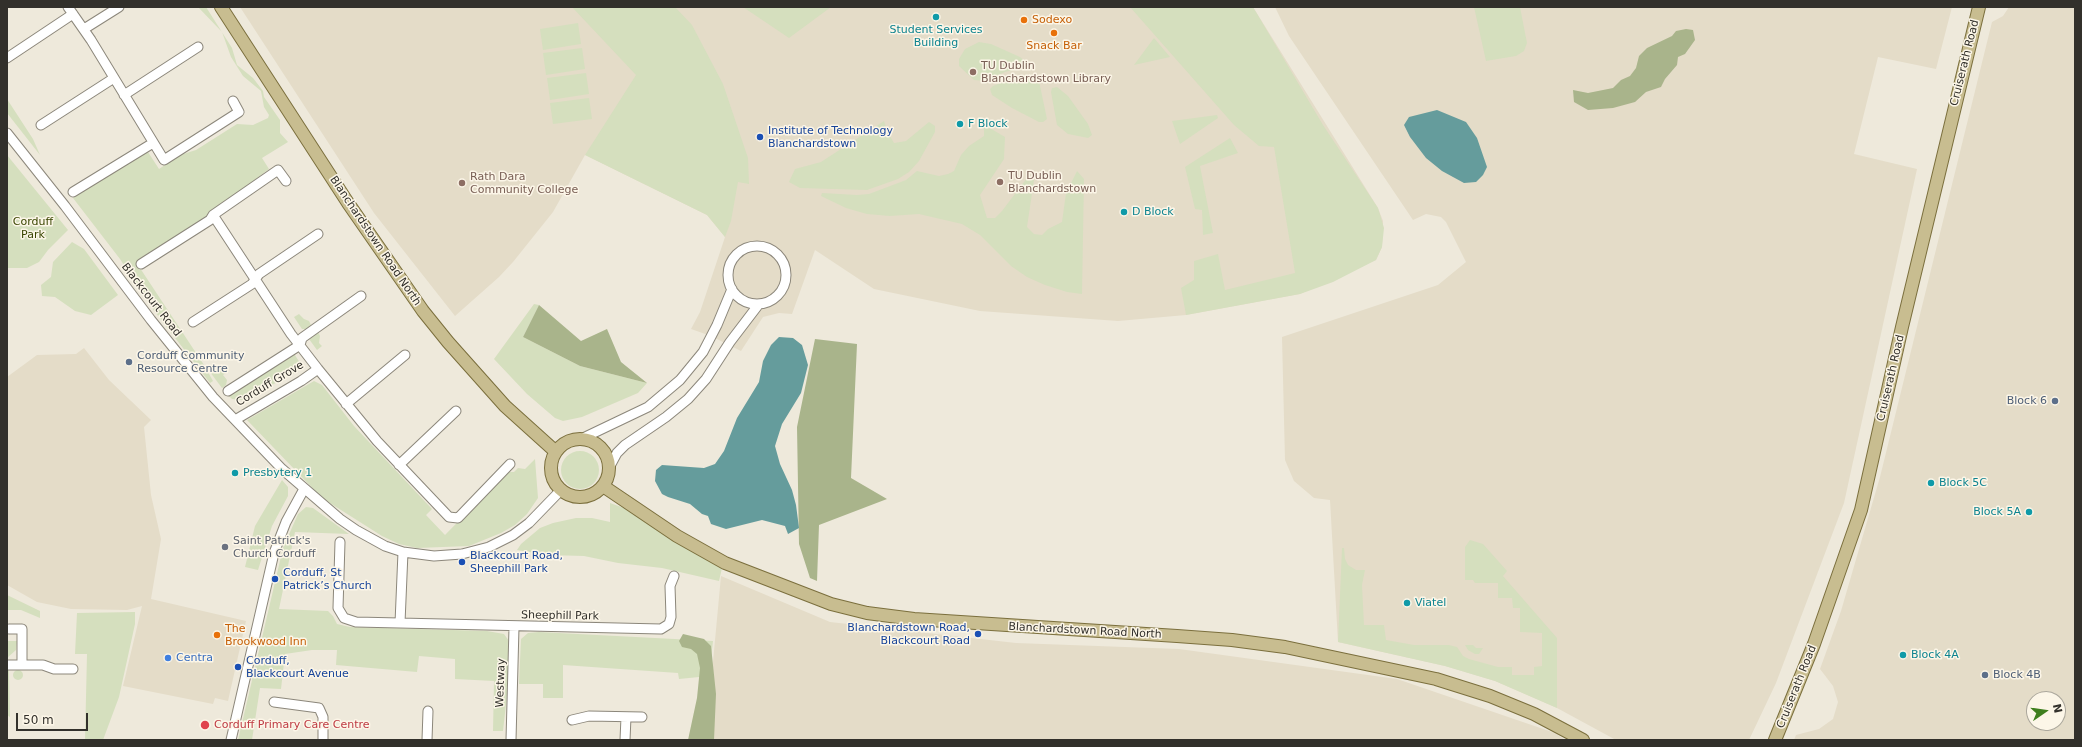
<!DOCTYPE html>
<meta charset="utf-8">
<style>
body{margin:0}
#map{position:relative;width:2082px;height:747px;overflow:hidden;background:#eee9db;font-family:"DejaVu Sans",sans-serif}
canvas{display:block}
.frame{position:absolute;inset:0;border:8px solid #32302b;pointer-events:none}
.north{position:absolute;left:2026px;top:691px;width:40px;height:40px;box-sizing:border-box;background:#fcf6e8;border:1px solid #aba79c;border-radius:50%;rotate:77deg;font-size:11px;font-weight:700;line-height:16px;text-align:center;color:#32302b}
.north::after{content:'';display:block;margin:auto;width:14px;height:18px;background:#3f7f1e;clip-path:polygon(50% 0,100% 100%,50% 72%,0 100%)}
.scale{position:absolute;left:16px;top:713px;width:72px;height:18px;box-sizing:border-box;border:2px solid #32302b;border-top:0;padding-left:5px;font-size:12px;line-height:14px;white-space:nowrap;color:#32302b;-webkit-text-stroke:3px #fcf6e8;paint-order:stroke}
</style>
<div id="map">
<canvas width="2082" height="747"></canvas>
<div class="frame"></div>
<div class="north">N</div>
<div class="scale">50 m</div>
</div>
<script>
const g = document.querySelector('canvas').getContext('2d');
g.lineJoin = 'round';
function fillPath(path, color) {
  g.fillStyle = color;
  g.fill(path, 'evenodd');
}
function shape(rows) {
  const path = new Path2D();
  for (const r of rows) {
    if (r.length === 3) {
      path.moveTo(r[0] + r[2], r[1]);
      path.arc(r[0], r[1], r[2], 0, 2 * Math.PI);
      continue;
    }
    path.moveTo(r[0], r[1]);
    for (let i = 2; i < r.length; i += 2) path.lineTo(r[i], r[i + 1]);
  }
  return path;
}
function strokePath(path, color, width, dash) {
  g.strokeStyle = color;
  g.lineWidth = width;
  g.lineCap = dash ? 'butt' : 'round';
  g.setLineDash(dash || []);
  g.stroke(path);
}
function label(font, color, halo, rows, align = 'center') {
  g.font = font + ' "DejaVu Sans",sans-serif';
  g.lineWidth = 3;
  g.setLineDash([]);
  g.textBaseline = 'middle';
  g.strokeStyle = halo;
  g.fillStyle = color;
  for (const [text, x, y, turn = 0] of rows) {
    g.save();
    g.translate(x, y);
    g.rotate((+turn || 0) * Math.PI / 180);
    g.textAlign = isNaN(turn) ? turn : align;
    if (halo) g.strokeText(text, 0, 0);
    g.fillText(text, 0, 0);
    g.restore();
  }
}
const built = shape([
 [240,7,1253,7,1378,208,1383,221,1382,247,1376,260,1300,294,1186,315,1118,321,980,311,874,289,815,250,792,314,779,313,763,317,741,351,711,336,691,329,700,312,725,237,707,215,585,155,553,212,513,262,499,277,455,316,374,213],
 [1275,7,1952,7,1936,69,1878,57,1854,154,1917,169,1844,503,1776,683,1749,740,1616,740,1557,708,1495,681,1445,666,1338,642,1330,500,1314,498,1294,481,1285,460,1282,337,1438,285,1466,262,1446,222,1441,217,1426,214,1413,220,1289,36],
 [2009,7,2075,7,2075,740,1794,740,1796,735,1819,729,1833,719,1838,702,1833,686,1820,669,1841,611,1880,477,1992,22,2003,16],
 [2034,699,2058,699,2058,723,2034,723],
 [84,348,109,380,151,420,144,427,151,495,161,539,151,599,246,621,228,701,215,698,213,704,123,686,142,606,127,610,71,609,37,602,7,585,7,377,37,355,76,354],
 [721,576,830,622,1016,643,1179,649,1397,679,1555,733,1565,740,708,740,710,694]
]);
const green = shape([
 [198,7,206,7,232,48,237,65,253,78,263,91,264,97,280,120,280,133,288,142,262,158,269,169,202,220,136,262,204,365,213,381,210,383,152,308,120,259,73,198,144,152,148,152,159,169,180,155,196,150,237,124,253,125,268,118,269,115,264,107,261,91,243,76,231,57,222,32],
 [572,7,675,7,692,25,723,84,748,158,749,184,738,182,731,221,725,237,707,215,585,155,636,75],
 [743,7,831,7,789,38],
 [1130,7,1253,7,1323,125,1378,208,1384,228,1382,247,1376,260,1333,282,1300,294,1186,315,1181,288,1194,280,1194,261,1218,254,1225,290,1295,273,1274,147,1259,146,1234,125],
 [1474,7,1520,7,1527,43,1524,51,1516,56,1486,61],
 [578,23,581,44,543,50,540,29],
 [1154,38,1170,57,1134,65],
 [979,42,991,44,1020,57,1029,65,1028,68,1020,68,1005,72,985,81,974,80,959,66,959,59,965,49],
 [582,48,585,69,546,75,543,53],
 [586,73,589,94,550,100,547,78],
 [1019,76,1029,76,1039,81,1047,119,1043,122,1039,122,1012,108,992,95,990,89,993,86],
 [1057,87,1068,96,1088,124,1092,135,1088,138,1068,134,1057,125,1051,92,1052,88],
 [589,98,592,119,553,124,550,103],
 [7,99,33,139,40,155,7,113],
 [1217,115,1218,118,1180,144,1172,121],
 [884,121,888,133,894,143,906,141,929,122,935,126,935,132,919,161,909,172,898,179,867,190,800,188,789,182,795,169,821,162],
 [988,127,1005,137,1004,159,980,195,987,218,995,218,1002,211,1027,178,1034,180,1027,227,1034,234,1042,235,1048,229,1062,222,1066,193,1077,171,1084,179,1082,294,1067,292,1045,285,1027,277,1011,266,980,235,962,224,919,214,890,216,867,214,846,208,821,196,822,193,857,195,869,194,906,180,917,171,939,176,948,174,954,171,961,155,969,146,984,136,984,128],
 [1230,138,1238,153,1200,166,1213,233,1203,235,1202,210,1195,209,1185,167],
 [7,155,68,230,48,250,39,262,27,268,7,268],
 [72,242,84,249,118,295,91,315,75,311,55,297,42,296,41,285,51,277,53,262],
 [534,304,539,305,523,337,580,366,647,383,638,393,582,417,563,421,555,418,527,394,494,359],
 [299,314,304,319,309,321,311,325,306,329,302,329,294,317],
 [318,332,320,336,319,343,322,346,317,350,309,339],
 [293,352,300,363,296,372,244,400,232,399,228,395],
 [215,369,217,372,222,369,226,373,223,375,227,380,226,385,222,388,210,372],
 [314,381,322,385,354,426,432,509,426,515,445,535,507,472,514,472,518,468,525,469,535,459,538,498,527,514,515,525,501,533,469,546,417,548,399,544,382,536,322,498,247,420],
 [580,470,19],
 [282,480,288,487,288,496,272,526,258,570,245,567,255,526],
 [610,503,624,508,669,538,722,568,719,581,662,568,618,563,584,556,548,555,517,550,521,544,540,528,553,523,576,518,592,518,610,522],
 [306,507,313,508,349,534,295,532,279,609,328,611,333,616,337,624,350,627,487,631,504,634,509,641,508,686,503,731,493,731,494,681,455,679,455,659,419,656,417,672,336,665,337,650,312,650,285,654,281,689,260,688,252,740,238,740,283,548,298,514],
 [1470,540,1483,544,1507,571,1503,576,1557,638,1557,708,1495,681,1445,666,1338,642,1342,548,1344,548,1345,559,1348,565,1356,570,1365,570,1362,585,1364,625,1384,625,1386,640,1414,645,1449,645,1457,647,1463,656,1469,659,1498,667,1512,667,1512,675,1534,675,1534,667,1542,666,1542,633,1520,632,1520,608,1513,608,1512,598,1498,598,1498,583,1475,583,1473,580,1465,580,1465,547],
 [7,595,40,611,40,618,21,610,7,610],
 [135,612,135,624,119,697,103,740,85,740,87,654,75,654,77,613],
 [539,632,713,641,709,676,679,679,678,673,563,665,563,698,543,698,543,684,519,684,521,639,528,633],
 [7,641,17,641,16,650,7,658],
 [1465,645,1473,645,1476,648,1483,648,1479,654,1475,654,1468,650],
 [7,670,9,670,10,717,7,715],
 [18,675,5]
]);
const forest = shape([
 [1686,29,1693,30,1695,40,1685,54,1678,57,1677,65,1665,79,1661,87,1646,92,1635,102,1613,108,1588,110,1574,102,1573,90,1588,93,1613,88,1621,80,1630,76,1636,68,1639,56,1647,48,1672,36,1676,31],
 [539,305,581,341,607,329,621,362,647,383,580,366,523,337],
 [815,339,857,344,851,478,887,499,819,525,817,581,810,578,799,544,797,427],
 [683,634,704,639,711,646,716,694,714,740,688,740,697,698,700,668,697,654,691,649,682,647,679,641]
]);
const water = shape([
 [1437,110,1466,122,1477,138,1487,167,1483,175,1476,182,1464,183,1442,171,1426,158,1410,137,1404,125,1409,117],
 [779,337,793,338,802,345,808,365,801,393,782,424,775,446,780,464,792,490,796,505,799,528,788,534,785,526,762,520,726,529,711,524,708,516,702,514,690,504,668,497,662,494,655,481,656,470,662,465,704,468,715,464,724,451,737,418,759,382,763,361,771,345]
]);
const minor = shape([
 [68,7,91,40,164,160,239,112,233,101],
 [84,29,119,7],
 [7,58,73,14],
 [124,95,198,47],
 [41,125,114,78],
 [7,133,65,206,151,320,213,397,282,469,340,519,356,530,385,546,403,552,434,556,462,554,489,547,513,535,529,523,561,490],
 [73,192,153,143],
 [213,215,291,334,318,369,377,441,449,517,458,518,510,464],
 [757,275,29],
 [141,264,210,220,213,215,278,170,286,181],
 [193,322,252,284,259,274,318,234],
 [228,391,300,345,302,338,361,296],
 [346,404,405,355],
 [235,420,301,381,318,369],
 [581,439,648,407,680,380,703,352,717,325,732,289],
 [399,465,456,411],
 [609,468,617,453,625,445,666,417,688,399,706,379,730,342,759,304],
 [340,542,338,608,344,618,356,622,661,629,669,624,671,617,670,586,674,576],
 [400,623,403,552],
 [9,629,22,629,22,665],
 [7,665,43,665,54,669,73,669],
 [274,702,319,708,323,717,323,740],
 [572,720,589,716,642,717],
 [231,740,274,553,286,522,304,489],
 [427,740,428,711],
 [511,740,514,627],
 [625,740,626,717]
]);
const major = shape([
 [221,7,348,203,423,311,448,342,505,406,556,452],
 [580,468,29],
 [603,486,677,536,725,563,831,604,867,613,914,619,1177,636,1232,640,1285,647,1436,679,1490,696,1534,714,1583,740],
 [1775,740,1814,644,1861,510,1902,327,1979,7]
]);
const markers = [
 [936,17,4,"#0f9aa8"],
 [1024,20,4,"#e8710a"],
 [1054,33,4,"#e8710a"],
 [973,72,4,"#8d6e63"],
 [960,124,4,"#0f9aa8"],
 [760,137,4,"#1a4fb4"],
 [1000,182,4,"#8d6e63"],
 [462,183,4,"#8d6e63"],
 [1124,212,4,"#0f9aa8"],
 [129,362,4,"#5c6f8a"],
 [2055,401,4,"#5c6f8a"],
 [235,473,4,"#0f9aa8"],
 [1931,483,4,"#0f9aa8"],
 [2029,512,4,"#0f9aa8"],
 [225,547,4,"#6b7280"],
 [462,562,4,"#1a4fb4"],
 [275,579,4,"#1a4fb4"],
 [1407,603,4,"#0f9aa8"],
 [978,634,4,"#1a4fb4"],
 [217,635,4,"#e8710a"],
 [1903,655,4,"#0f9aa8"],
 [168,658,4,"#3f7fe0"],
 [238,667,4,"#1a4fb4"],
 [1985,675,4,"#5c6f8a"],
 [205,725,5,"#e0444e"]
];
const foodNames = [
 ["Sodexo",1032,20],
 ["Snack Bar",1054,46,"center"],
 ["The",225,629],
 ["Brookwood Inn",225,642]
];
const cultureNames = [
 ["Student Services",936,30,"center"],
 ["Building",936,43,"center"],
 ["F Block",968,124],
 ["D Block",1132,212],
 ["Presbytery 1",243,473],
 ["Block 5C",1939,483],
 ["Block 5A",2021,512,"right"],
 ["Viatel",1415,603],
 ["Block 4A",1911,655]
];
const streetNames = [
 ["Cruiserath Road",1965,63,-76],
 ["Blanchardstown Road North",375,241,56],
 ["Blackcourt Road",151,300,52],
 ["Cruiserath Road",1891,378,-77],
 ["Corduff Grove",270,384,-31],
 ["Sheephill Park",560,616,1],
 ["Blanchardstown Road North",1085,631,3],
 ["Westway",501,683,-88],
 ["Cruiserath Road",1797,687,-68]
];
const educationNames = [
 ["TU Dublin",981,66],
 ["Blanchardstown Library",981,79],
 ["TU Dublin",1008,176],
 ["Blanchardstown",1008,189],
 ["Rath Dara",470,177],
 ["Community College",470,190]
];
const transitNames = [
 ["Institute of Technology",768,131],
 ["Blanchardstown",768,144],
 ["Blackcourt Road,",470,556],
 ["Sheephill Park",470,569],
 ["Corduff, St",283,573],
 ["Patrick’s Church",283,586],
 ["Blanchardstown Road,",970,628,"right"],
 ["Blackcourt Road",970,641,"right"],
 ["Corduff,",246,661],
 ["Blackcourt Avenue",246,674]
];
const parkNames = [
 ["Corduff",33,222],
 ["Park",33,235]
];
const serviceNames = [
 ["Corduff Community",137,356],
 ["Resource Centre",137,369],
 ["Block 6",2047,401,"right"],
 ["Block 4B",1993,675]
];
const worshipNames = [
 ["Saint Patrick's",233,541],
 ["Church Corduff",233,554]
];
const shopNames = [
 ["Centra",176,658]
];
const healthNames = [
 ["Corduff Primary Care Centre",214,725]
];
fillPath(built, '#e4dcc8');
fillPath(green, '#d5dfbe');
fillPath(forest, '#a9b48b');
fillPath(water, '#659c9c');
strokePath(minor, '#8c877b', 11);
strokePath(major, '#7b6f3d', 14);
strokePath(minor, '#fff', 9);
strokePath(major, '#c8bd90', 12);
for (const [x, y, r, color] of markers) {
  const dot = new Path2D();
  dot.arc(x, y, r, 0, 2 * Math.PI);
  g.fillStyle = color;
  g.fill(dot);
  strokePath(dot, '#fcf6e8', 1.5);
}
label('11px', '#c56008', '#fcf6e8', foodNames, 'left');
label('11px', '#0d838f', '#fcf6e8', cultureNames, 'left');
label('11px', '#32302b', '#fcf6e8', streetNames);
label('11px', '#785e54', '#fcf6e8', educationNames, 'left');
label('11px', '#164399', '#fcf6e8', transitNames, 'left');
label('11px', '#394500', '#fcf6e8', parkNames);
label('11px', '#4e5e75', '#fcf6e8', serviceNames, 'left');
label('11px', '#5b616d', '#fcf6e8', worshipNames, 'left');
label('11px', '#366cbe', '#fcf6e8', shopNames, 'left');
label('11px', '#be3a42', '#fcf6e8', healthNames, 'left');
</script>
